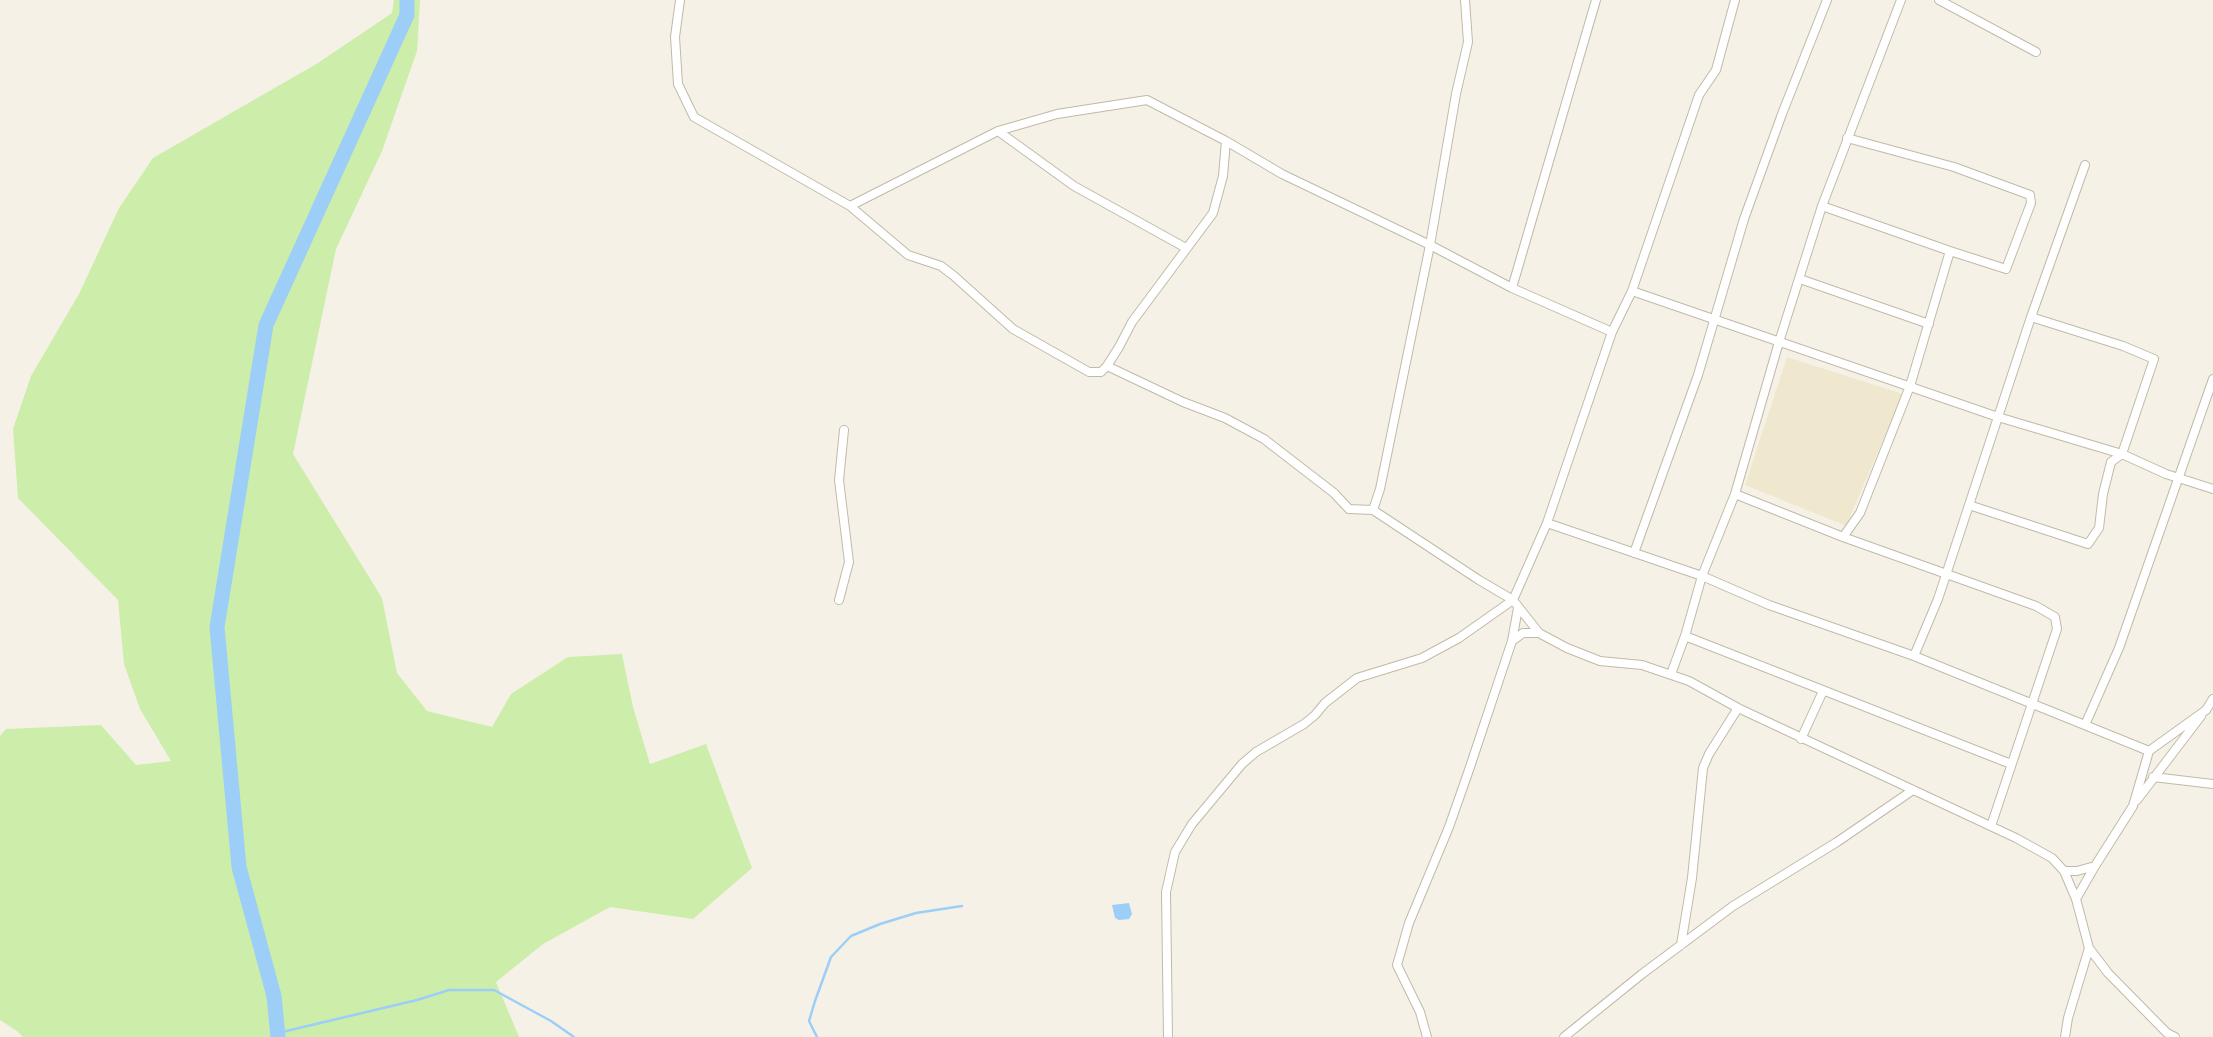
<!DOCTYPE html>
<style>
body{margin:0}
canvas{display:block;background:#f5f1e6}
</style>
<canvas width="2213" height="1037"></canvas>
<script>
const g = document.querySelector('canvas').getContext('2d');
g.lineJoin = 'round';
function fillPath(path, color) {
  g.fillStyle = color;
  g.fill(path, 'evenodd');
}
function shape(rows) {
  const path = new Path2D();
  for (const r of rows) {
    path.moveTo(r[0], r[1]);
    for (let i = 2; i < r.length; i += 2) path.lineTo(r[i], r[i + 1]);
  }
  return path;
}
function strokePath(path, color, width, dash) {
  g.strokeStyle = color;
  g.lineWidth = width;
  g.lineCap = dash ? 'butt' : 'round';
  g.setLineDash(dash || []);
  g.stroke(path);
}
const education = shape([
 [1787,357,1903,394,1846,526,1745,485]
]);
const green = shape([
 [394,0,420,0,417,51,382,151,336,249,293,454,382,598,397,673,427,711,492,727,511,694,568,657,622,654,633,707,650,764,706,744,752,868,693,919,610,907,543,944,496,982,519,1037,23,1037,17,1031,0,1020,0,736,6,729,101,725,136,765,171,761,140,709,124,664,118,600,18,498,13,429,31,376,79,294,119,208,153,158,318,63,392,13]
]);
const water = shape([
 [1129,903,1132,914,1129,919,1119,920,1115,918,1112,905]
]);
const stream = shape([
 [278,1033,417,1000,449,990,494,990,551,1021,574,1037],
 [817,1037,809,1021,815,1001,831,957,851,936,880,924,916,913,962,906]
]);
const river = shape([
 [278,1037,274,996,239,867,217,627,266,325,407,15,407,0]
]);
const street = shape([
 [680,0,675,37,678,84,694,117,850,206,908,255,941,266,954,276,1013,329,1089,372,1101,372,1107,366,1119,347,1132,322,1213,213,1223,176,1226,141,1282,174,1430,245,1512,288,1612,332],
 [1939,0,2036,52],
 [998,131,1074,186,1186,248],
 [850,206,998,131,1057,114,1147,100,1226,141],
 [1822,206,1950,251,2006,269,2031,203,2030,195,1954,167,1847,138],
 [1800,279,1929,324],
 [1512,288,1596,0],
 [1632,291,1998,417,2122,454,2166,474,2213,489],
 [1107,366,1183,402,1225,418,1264,439,1334,493,1349,509,1373,510,1479,580,1513,600,1539,633,1567,648,1600,661,1642,665,1689,681,1738,708,2016,838,2052,858,2064,871,2076,899,2089,948,2068,1018,2065,1037],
 [1735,494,1843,537,2036,606,2055,617,2057,629,1991,826],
 [1969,505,2088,544,2099,528,2103,494,2111,462,2122,454,2154,359,2123,346,2031,317],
 [1373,510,1380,489,1430,245,1456,94,1468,42,1465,0],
 [1547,523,1702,576,1769,605,1914,656,2149,751],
 [1843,537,1860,513,1910,386,1950,251],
 [1634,553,1698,375,1744,219,1782,114,1827,0],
 [839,600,849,562,839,480,844,430],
 [1685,636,2011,764],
 [1512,641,1518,608],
 [1914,656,1938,599,2031,317,2085,165],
 [1671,674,1685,636,1702,576,1735,494,1779,342,1822,206,1901,0],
 [2085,725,2119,648,2213,379],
 [1801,739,1823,691],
 [2153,777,2213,784],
 [2137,800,2201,716],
 [2064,871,2077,871,2095,866],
 [2076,899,2095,866,2133,806,2149,751,2206,710,2213,699],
 [1681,945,1692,878,1703,768,1709,754,1738,708],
 [2089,948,2108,973,2167,1033,2175,1037],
 [1168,1037,1166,892,1175,852,1192,824,1242,764,1256,752,1304,724,1315,715,1325,703,1357,678,1422,658,1459,638,1513,600,1547,523,1612,332,1632,291,1699,95,1716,70,1735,0],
 [1427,1037,1420,1012,1397,965,1409,923,1449,827,1470,767,1512,641,1523,633,1539,633],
 [1564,1037,1642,974,1733,906,1837,842,1913,790]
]);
fillPath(education, '#f0e8ce');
fillPath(green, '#cea');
fillPath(water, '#9ccef8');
strokePath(stream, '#9ccef8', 2.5);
strokePath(river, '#9ccef8', 15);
strokePath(street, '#c1baa8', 10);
strokePath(street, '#fff', 8);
</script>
